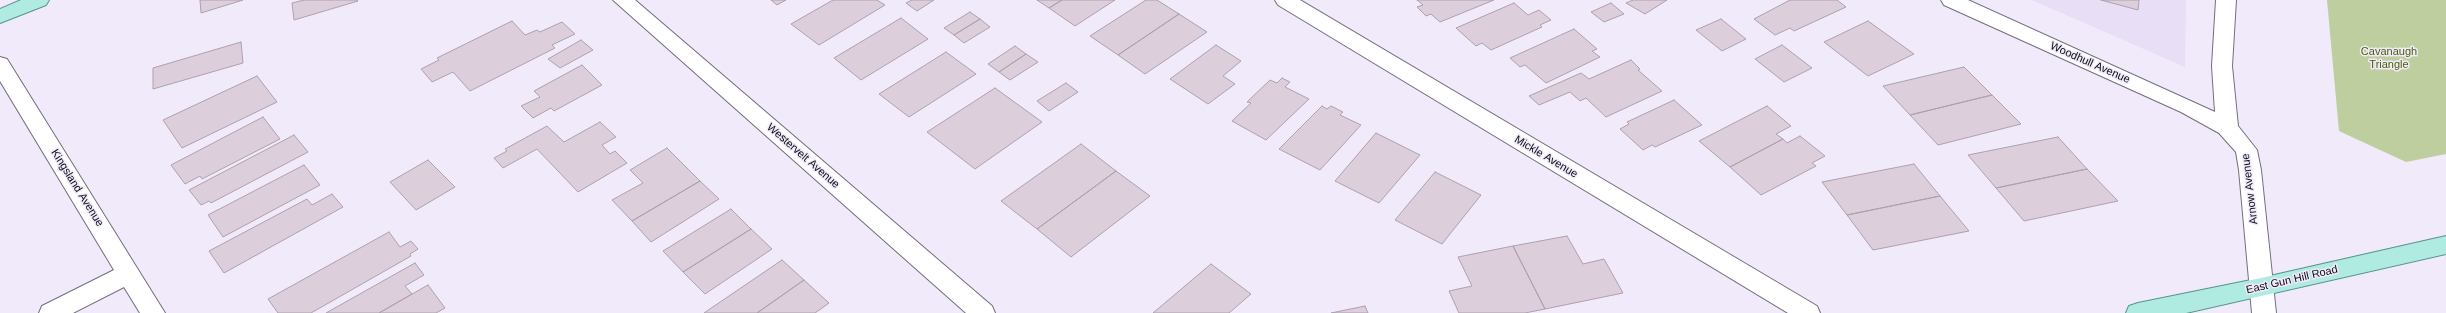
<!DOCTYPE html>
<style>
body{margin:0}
canvas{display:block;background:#f0eafa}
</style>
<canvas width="2446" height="313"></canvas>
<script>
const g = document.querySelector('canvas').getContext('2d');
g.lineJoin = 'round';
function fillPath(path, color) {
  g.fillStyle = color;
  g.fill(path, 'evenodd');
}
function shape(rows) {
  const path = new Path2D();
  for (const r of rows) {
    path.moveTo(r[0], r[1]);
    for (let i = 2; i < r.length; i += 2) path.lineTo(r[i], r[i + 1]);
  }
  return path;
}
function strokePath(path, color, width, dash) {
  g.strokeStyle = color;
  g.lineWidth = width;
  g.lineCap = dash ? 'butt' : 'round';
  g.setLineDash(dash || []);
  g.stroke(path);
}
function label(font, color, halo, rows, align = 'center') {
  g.font = font + ' Helvetica,sans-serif';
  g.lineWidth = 3;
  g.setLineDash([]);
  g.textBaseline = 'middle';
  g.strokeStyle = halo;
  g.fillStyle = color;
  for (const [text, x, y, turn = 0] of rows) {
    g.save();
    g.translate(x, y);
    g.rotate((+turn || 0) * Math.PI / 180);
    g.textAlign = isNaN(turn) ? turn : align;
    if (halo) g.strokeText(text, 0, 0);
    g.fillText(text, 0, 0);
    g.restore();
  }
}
const built = shape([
 [2032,0,2186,0,2185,67]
]);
const green = shape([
 [2327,0,2446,0,2446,154,2406,162,2339,131]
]);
const building = shape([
 [200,0,243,0,201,13,200,0],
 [304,0,357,0,358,1,294,20,292,3,304,0],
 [771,0,786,0,777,5,771,0],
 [833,0,877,0,885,5,819,45,791,24,833,0],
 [912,0,934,0,917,11,906,3,912,0],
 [1037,0,1062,0,1049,8,1037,0],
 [1062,0,1115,0,1075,26,1049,8,1062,0],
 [1146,0,1157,0,1179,14,1118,55,1090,36,1146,0],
 [1417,0,1494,0,1440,22,1431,14,1426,16,1417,7,1423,5,1417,0],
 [1633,0,1667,0,1645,14,1626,3,1633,0],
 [1790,0,1837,0,1846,7,1794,31,1790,28,1775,35,1754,19,1790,0],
 [2101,0,2139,0,2138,10,2101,0],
 [1514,3,1528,15,1539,10,1551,20,1540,25,1542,27,1491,50,1482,43,1476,46,1456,28,1514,3],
 [1611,3,1624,14,1604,22,1591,12,1611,3],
 [970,12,980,19,954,35,944,28,970,12],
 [1179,14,1207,32,1145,74,1118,55,1179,14],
 [901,18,928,39,861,80,834,58,901,18],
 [980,19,990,27,964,43,954,35,980,19],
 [1721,19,1746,39,1722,51,1696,30,1721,19],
 [512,21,525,35,537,30,540,32,562,22,575,34,552,45,555,48,470,91,453,72,432,82,421,69,439,60,437,58,512,21],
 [1868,21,1914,54,1868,76,1824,42,1868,21],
 [1574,29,1597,49,1592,51,1600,57,1546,83,1525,65,1520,67,1510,58,1574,29],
 [581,40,593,50,560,68,548,59,581,40],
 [241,42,243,63,153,89,153,68,241,42],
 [1216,45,1241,61,1223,76,1235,84,1208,104,1170,79,1216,45],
 [1782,45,1812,68,1784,82,1755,59,1782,45],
 [1015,46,1026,54,999,72,988,64,1015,46],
 [946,52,976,74,909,117,879,94,946,52],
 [1026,54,1038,62,1010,80,999,72,1026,54],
 [1631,60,1640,69,1638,70,1662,91,1606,117,1586,98,1580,101,1570,92,1539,105,1529,96,1581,73,1589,79,1631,60],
 [582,65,602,85,554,111,551,108,533,118,521,106,540,97,534,91,582,65],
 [1964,67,1992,95,1910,115,1883,86,1964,67],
 [257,76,277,102,182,148,163,120,257,76],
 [1282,78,1290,82,1285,87,1309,99,1266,140,1232,121,1251,103,1247,102,1270,80,1277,83,1282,78],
 [1066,83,1078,92,1049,111,1037,101,1066,83],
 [995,88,1042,122,975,169,927,132,995,88],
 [1992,95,2021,124,1938,145,1910,115,1992,95],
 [1674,100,1702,125,1655,147,1652,145,1643,150,1620,129,1629,124,1627,122,1674,100],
 [1322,106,1327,109,1331,106,1343,112,1340,115,1361,125,1320,170,1279,149,1322,106],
 [1767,106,1791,126,1776,134,1783,139,1730,167,1699,141,1767,106],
 [263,117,280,139,202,179,200,176,185,184,171,165,263,117],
 [600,122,616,137,602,145,610,154,615,151,627,163,578,192,537,149,503,168,494,158,507,151,505,149,547,126,564,142,600,122],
 [1376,133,1420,155,1379,203,1335,181,1376,133],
 [294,135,308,152,211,203,209,201,201,205,189,190,294,135],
 [1800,136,1825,156,1812,163,1816,166,1761,195,1730,167,1783,139,1787,143,1800,136],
 [2058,137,2087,169,1996,188,1968,155,2058,137],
 [1081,144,1116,171,1037,229,1001,201,1081,144],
 [667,148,700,181,632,221,612,200,643,183,630,170,667,148],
 [428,160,455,187,416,210,390,182,428,160],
 [1914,164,1940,196,1847,215,1822,182,1914,164],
 [304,165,320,185,223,237,208,215,304,165],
 [2087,169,2118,201,2024,221,1996,188,2087,169],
 [1116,171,1150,196,1071,257,1037,229,1116,171],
 [1435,172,1481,195,1442,244,1395,220,1435,172],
 [700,181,719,199,651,242,632,221,700,181],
 [332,194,343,207,224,273,211,254,209,251,307,199,312,205,332,194],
 [1940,196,1969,231,1873,250,1847,215,1940,196],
 [731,209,751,229,683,272,663,251,731,209],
 [751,229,772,249,705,294,683,272,751,229],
 [389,232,400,247,411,241,418,249,410,254,411,256,311,313,278,313,268,299,389,232],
 [1567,236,1583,264,1604,259,1623,293,1545,309,1513,246,1567,236],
 [1513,246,1545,309,1525,313,1459,313,1449,291,1472,286,1458,257,1513,246],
 [782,260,804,280,757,313,704,313,782,260],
 [415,263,424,275,405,286,412,294,379,313,326,313,415,263],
 [1211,264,1251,294,1229,313,1153,313,1211,264],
 [804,280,829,303,815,313,757,313,804,280],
 [428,285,445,308,436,313,379,313,428,285],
 [1365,306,1368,313,1331,313,1365,306]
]);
const minor = shape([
 [613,0,635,0,992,306,995,313,966,313,613,0],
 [1275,0,1300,0,1817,306,1820,313,1788,313,1278,5,1275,0],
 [1941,0,1968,0,2215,112,2212,66,2216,0,2236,0,2232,66,2238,126,2257,150,2261,170,2276,313,2252,313,2239,170,2236,152,2219,133,2181,112,1944,5,1941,0],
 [0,57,7,59,165,313,140,313,124,287,73,313,39,313,42,306,114,270,0,81,0,57]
]);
const major = shape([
 [21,0,49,0,46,5,0,23,0,9,21,0],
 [2446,236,2446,254,2186,313,2126,313,2129,306,2138,303,2261,278,2446,236]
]);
const parkNames = [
 ["Cavanaugh",2389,52],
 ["Triangle",2389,65]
];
const streetNames = [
 ["Woodhull Avenue",2090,63,24],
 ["Westervelt Avenue",803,156,41],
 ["Mickle Avenue",1546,157,31],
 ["Kingsland Avenue",77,188,58],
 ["Arnow Avenue",2250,189,-97],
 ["East Gun Hill Road",2292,280,-13]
];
fillPath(built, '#e8def6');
fillPath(green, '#bece9e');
fillPath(building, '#dcceda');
strokePath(building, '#aea0ac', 1);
strokePath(minor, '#736e7c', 2);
strokePath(major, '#55948c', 2);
fillPath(minor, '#fff');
fillPath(major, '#b0ebe2');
label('11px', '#4b5f05', '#f0eafa', parkNames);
label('11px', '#0d0b10', '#f0eafa', streetNames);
</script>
